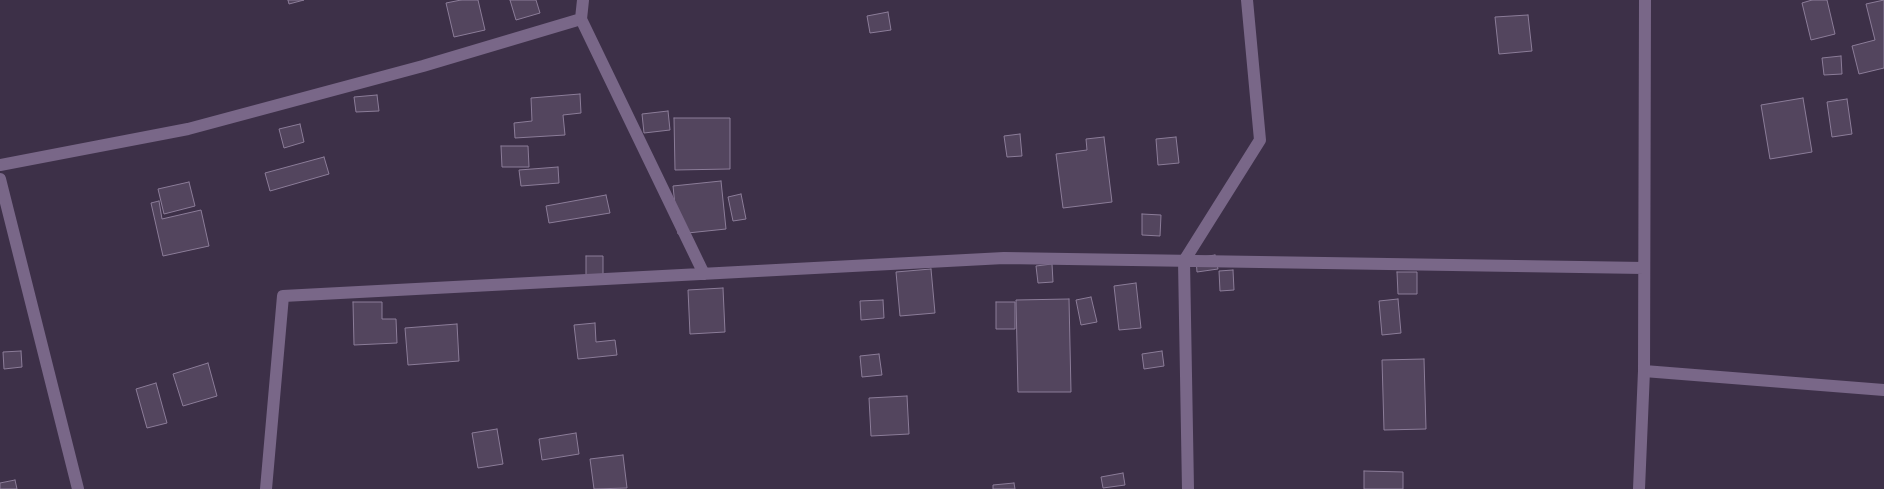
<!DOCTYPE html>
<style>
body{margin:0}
canvas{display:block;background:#3d3048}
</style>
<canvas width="1884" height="489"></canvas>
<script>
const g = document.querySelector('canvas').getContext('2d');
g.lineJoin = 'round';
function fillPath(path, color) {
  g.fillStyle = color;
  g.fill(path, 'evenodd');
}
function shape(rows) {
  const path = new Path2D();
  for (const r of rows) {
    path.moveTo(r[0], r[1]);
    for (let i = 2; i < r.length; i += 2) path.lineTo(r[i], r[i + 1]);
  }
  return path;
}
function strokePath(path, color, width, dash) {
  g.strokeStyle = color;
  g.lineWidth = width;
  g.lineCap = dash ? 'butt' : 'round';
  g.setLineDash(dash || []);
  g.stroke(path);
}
const building = shape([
 [288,0,304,0,289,4,288,0],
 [461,0,478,0,485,30,454,37,446,3,461,0],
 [510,0,536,0,540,13,516,20,510,0],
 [1812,0,1827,0,1835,34,1811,40,1802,3,1812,0],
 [1884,0,1884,68,1859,74,1852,46,1875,40,1866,4,1884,0],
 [888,12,891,30,870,33,867,16,888,12],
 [1528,15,1532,51,1499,54,1495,17,1528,15],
 [1841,56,1842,74,1824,75,1822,58,1841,56],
 [580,94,581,113,563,115,565,135,515,138,514,123,532,121,531,98,580,94],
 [377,95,379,111,356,112,354,97,377,95],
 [1803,98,1812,152,1770,159,1761,105,1803,98],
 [1847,99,1852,134,1832,137,1827,102,1847,99],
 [668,111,670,130,644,133,642,114,668,111],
 [674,118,730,118,730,169,675,170,674,118],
 [300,124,304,142,284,148,279,129,300,124],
 [1020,134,1022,156,1007,157,1004,136,1020,134],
 [1104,137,1112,202,1063,208,1056,154,1087,150,1086,139,1104,137],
 [1176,137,1179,163,1158,165,1156,139,1176,137],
 [501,146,528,146,529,167,502,167,501,146],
 [324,157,329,174,270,191,265,173,324,157],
 [558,167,559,183,521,186,519,170,558,167],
 [721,181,726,229,678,234,673,186,721,181],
 [189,182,195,206,164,214,158,189,189,182],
 [741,194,746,219,733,221,728,197,741,194],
 [606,195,610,213,549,223,546,206,606,195],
 [159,201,162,219,201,210,209,246,163,256,151,203,159,201],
 [1142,214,1161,215,1160,236,1142,235,1142,214],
 [1215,255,1218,269,1197,272,1196,258,1215,255],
 [586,256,603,256,603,277,586,277,586,256],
 [1052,264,1053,282,1038,283,1036,266,1052,264],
 [931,269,935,313,900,316,896,272,931,269],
 [1233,270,1234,290,1220,291,1219,271,1233,270],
 [1397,272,1417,272,1417,294,1398,294,1397,272],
 [1136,283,1141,328,1119,330,1114,286,1136,283],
 [723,288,725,332,690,334,688,290,723,288],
 [1091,297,1097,322,1081,325,1076,300,1091,297],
 [1069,299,1071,392,1018,392,1016,300,1069,299],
 [1398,299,1401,333,1382,335,1379,301,1398,299],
 [883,300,884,318,861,320,860,301,883,300],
 [353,302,382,302,382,319,396,319,397,343,354,345,353,302],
 [996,302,1015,302,1015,329,996,329,996,302],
 [595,323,596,342,615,340,617,355,578,359,574,325,595,323],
 [457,324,459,361,408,365,405,328,457,324],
 [21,351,22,367,4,369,3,352,21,351],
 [1162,351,1164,366,1144,369,1142,354,1162,351],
 [879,354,882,375,862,377,860,356,879,354],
 [1424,359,1426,429,1384,430,1382,360,1424,359],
 [208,363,217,396,183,406,173,374,208,363],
 [156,383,167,423,147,428,136,389,156,383],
 [907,396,909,434,871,436,869,398,907,396],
 [497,429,503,464,478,468,472,433,497,429],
 [576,433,579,454,542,460,539,439,576,433],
 [623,455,627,488,594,489,590,459,623,455],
 [1364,471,1403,472,1403,489,1364,489,1364,471],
 [1123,473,1125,485,1103,488,1101,477,1123,473],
 [15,480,17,489,0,489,0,483,15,480],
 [1014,483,1015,489,993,489,993,485,1014,483]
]);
const minor = shape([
 [583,0,581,19,704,274],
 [0,165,188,129,423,66,581,19],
 [0,179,78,489],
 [1644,371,1884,390],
 [266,489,283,296,1004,258,1644,268],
 [1188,489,1184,261,1260,140,1247,0],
 [1639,489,1644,371,1645,0]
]);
fillPath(building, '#53455e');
strokePath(building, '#8b7c98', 1);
strokePath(minor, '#796788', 12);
</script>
